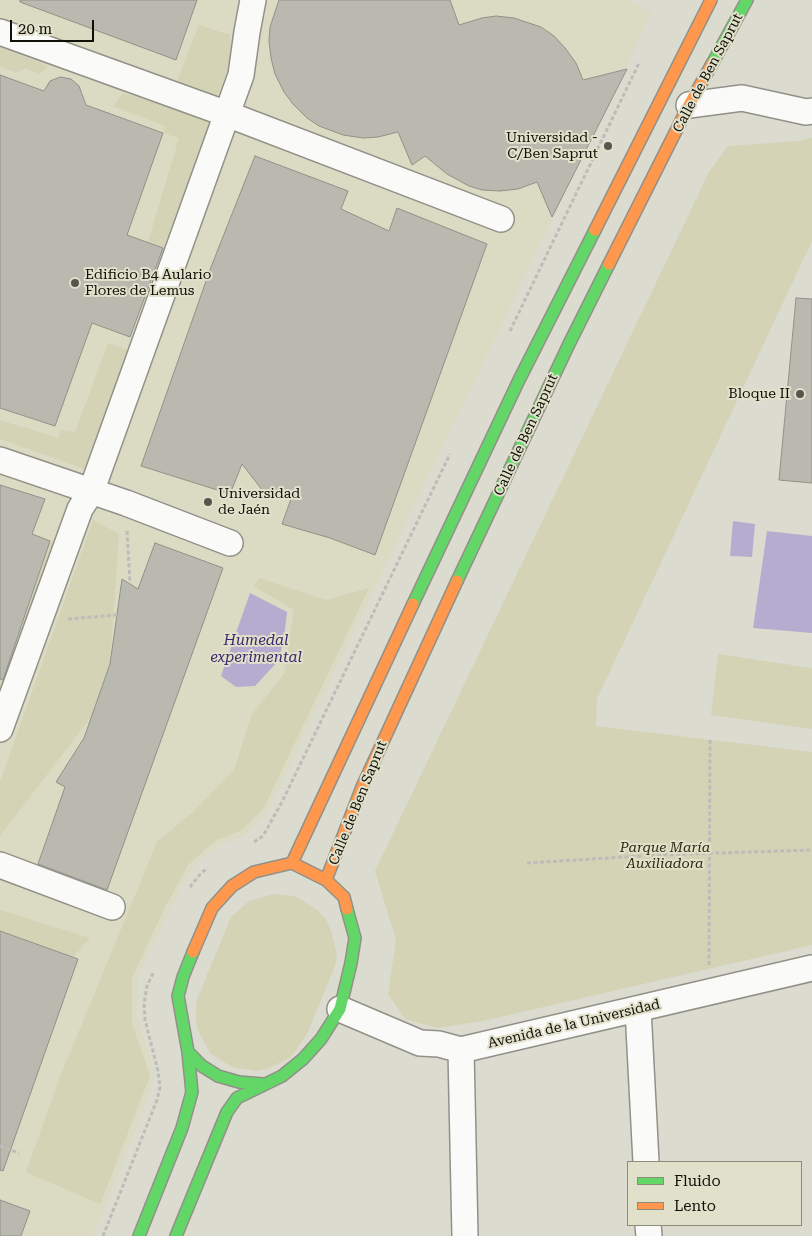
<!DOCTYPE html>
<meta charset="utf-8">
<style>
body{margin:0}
#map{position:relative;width:812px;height:1236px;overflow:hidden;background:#dcdbcf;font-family:"Roboto Serif",serif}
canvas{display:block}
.legend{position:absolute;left:627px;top:1161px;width:175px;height:65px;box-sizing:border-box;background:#e1e0ca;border:1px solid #8d8c7c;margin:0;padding:6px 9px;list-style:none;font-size:15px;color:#100f08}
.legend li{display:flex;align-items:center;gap:10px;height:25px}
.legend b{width:25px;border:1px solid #8d8c7c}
.scale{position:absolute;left:10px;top:20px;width:84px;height:22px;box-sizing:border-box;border:2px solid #100f08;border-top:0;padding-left:6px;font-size:15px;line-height:18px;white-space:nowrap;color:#100f08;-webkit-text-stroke:4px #e1e0ca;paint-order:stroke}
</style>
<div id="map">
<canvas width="812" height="1236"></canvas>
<ul class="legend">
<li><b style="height:6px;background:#63d668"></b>Fluido</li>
<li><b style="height:6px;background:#ff974d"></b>Lento</li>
</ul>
<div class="scale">20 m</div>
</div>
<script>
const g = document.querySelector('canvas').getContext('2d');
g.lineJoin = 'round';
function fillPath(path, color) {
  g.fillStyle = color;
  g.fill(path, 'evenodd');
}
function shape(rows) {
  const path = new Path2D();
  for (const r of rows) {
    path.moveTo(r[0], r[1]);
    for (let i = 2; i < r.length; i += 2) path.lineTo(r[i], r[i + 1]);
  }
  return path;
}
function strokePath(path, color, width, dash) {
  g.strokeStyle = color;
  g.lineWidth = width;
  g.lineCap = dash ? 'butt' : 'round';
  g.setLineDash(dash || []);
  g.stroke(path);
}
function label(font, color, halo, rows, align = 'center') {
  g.font = font + ' "Roboto Serif",serif';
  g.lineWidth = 4;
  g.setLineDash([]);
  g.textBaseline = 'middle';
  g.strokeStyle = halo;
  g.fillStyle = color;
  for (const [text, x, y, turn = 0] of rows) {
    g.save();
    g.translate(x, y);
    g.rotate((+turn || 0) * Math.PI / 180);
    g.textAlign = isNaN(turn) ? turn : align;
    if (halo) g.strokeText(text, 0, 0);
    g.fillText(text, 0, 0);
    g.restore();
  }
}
const built = shape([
 [0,0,627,0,652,13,265,815,243,837,217,845,194,865,182,884,138,977,137,1015,155,1075,148,1098,93,1236,0,1236]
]);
const green = shape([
 [199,25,230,35,232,59,217,97,176,84],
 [0,48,0,47,48,66,40,74,25,68,17,73,0,67],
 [123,93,213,118,163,248,148,242,179,138,163,133,165,126,113,106],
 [812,138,812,241,597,699,596,726,812,752,812,945,483,1021,437,1028,405,1019,388,994,396,940,375,871,709,172,728,146,798,141],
 [108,343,128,350,84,469,0,439,0,420,59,438,60,430,75,432],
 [93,520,119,534,110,664,91,717,0,836,0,782],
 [50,541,61,547,0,716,0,681,13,651,19,654,29,625,23,623],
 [259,578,326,600,369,588,263,809,240,831,216,840,188,865,164,909,132,978,132,1024,150,1076,100,1204,26,1172,60,1077,157,842,194,811,234,770,252,714,284,674,294,610,254,586],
 [718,654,812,668,812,729,711,715],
 [272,894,295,896,317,910,326,919,331,931,337,954,335,966,308,1032,298,1047,291,1057,267,1069,256,1071,232,1067,210,1053,199,1032,196,1021,196,1007,197,999,231,917,249,901],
 [0,910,90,938,73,957,0,931]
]);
const water = shape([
 [733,521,755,524,752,557,730,556],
 [767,531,812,536,812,633,753,628],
 [250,593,287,612,285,630,279,660,255,686,236,687,221,676]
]);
const building = shape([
 [20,0,197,0,176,60,20,2,20,0],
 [279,0,450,0,459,25,482,18,496,16,514,18,541,27,554,36,565,48,576,63,583,80,627,69,552,217,537,182,518,189,500,191,482,190,469,186,447,174,425,156,412,165,398,132,378,137,363,138,343,135,319,126,307,118,293,104,284,92,275,74,271,58,269,41,270,27,279,0],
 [0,75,44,91,50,81,60,77,71,79,79,86,86,105,163,133,127,235,163,248,130,337,92,323,55,426,0,408,0,75],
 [255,156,348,191,341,209,389,231,397,208,487,244,375,555,330,538,282,524,291,499,263,491,242,464,230,494,141,466,211,267,255,156],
 [796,298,812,299,812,483,779,480,796,298],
 [0,485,45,499,32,534,50,541,3,680,0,679,0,485],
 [155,543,223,568,107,890,38,864,65,787,56,782,84,738,110,664,122,579,138,589,155,543],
 [0,931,78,959,3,1171,0,1170,0,931],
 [0,1200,30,1211,21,1236,0,1236,0,1200]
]);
const path = shape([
 [510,331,639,63],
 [127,531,130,583],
 [68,619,117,615],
 [254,842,263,836,282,802,450,454],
 [527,863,656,855,812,850],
 [190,887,201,873,208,868],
 [709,965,710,740],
 [0,1146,19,1153],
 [103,1236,157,1100,160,1087,158,1071,145,1020,144,1004,147,986,154,971]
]);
const street = shape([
 [0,32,227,114,501,219],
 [689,105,742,98,806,112,812,111],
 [0,460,126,503,230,543],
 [0,729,80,509,91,492,241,75,247,32,253,0],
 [0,865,112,907],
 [340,1009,420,1043,439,1044,461,1050,812,968],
 [638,1009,646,1162],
 [461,1050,465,1236],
 [648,1225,649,1236]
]);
const fast = shape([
 [712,64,747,0],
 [457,581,569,344,609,264],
 [413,604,519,380,595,230],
 [193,952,183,977,178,996,188,1052,202,1066,218,1076,239,1082,263,1084],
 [139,1236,182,1128,192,1092,188,1052],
 [176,1236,227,1112,237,1098,282,1076,303,1059,321,1039,340,1009,351,963,355,938,347,909]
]);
const slow = shape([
 [595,230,711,0],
 [609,264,689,105,712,64],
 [292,863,413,604],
 [326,880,362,787,457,581],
 [193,952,212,908,232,886,254,872,292,863,326,880,344,897,347,909]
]);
const markers = [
 [608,146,5,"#57564e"],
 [75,283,5,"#57564e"],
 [800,394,5,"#57564e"],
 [208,502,5,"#57564e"]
];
const streetNames = [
 ["Calle de Ben Saprut",708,73,-62],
 ["Calle de Ben Saprut",526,435,-65],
 ["Calle de Ben Saprut",358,803,-68],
 ["Avenida de la Universidad",574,1024,-13]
];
const poiNames = [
 ["Universidad -",598,138],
 ["C/Ben Saprut",598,154],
 ["Edificio B4 Aulario",85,275,"left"],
 ["Flores de Lemus",85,291,"left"],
 ["Bloque II",790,394],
 ["Universidad",218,494,"left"],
 ["de Jaén",218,510,"left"]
];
const parkNames = [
 ["Parque María",665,848],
 ["Auxiliadora",665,864]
];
const waterNames = [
 ["Humedal",256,641],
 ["experimental",256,658]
];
fillPath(built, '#dbdac3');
fillPath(green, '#d4d3b6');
fillPath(water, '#b6accf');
fillPath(building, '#bab9b0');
strokePath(building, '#929188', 1);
strokePath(street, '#929189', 28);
strokePath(fast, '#929189', 14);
strokePath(slow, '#929189', 14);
strokePath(path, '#bdbcb8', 3, [4, 2.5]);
strokePath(street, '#fafaf8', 25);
strokePath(fast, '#63d668', 11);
strokePath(slow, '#ff974d', 11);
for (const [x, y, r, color] of markers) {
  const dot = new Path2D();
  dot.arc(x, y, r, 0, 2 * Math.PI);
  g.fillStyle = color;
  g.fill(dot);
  strokePath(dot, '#e1e0ca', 2);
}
label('14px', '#100f08', '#e1e0ca', streetNames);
label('14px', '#100f08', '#e1e0ca', poiNames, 'right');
label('italic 14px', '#2c2a0e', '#e1e0ca', parkNames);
label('italic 15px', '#3d276a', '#e1e0ca', waterNames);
</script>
